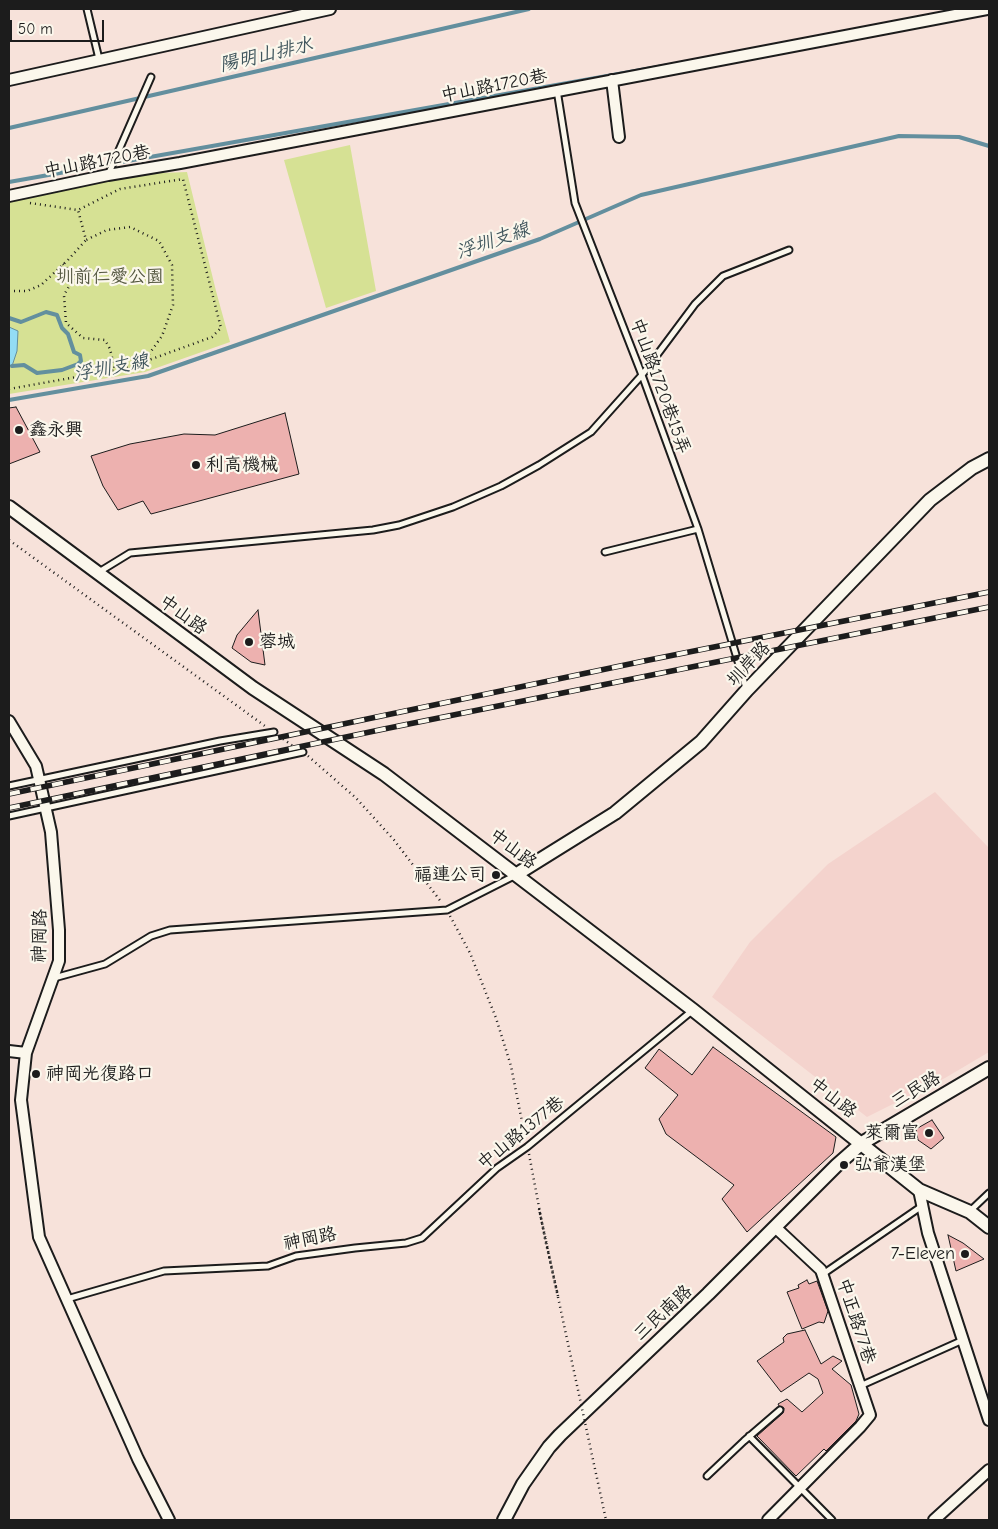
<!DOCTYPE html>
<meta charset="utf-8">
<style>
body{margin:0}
#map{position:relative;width:998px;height:1529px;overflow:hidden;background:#f7e2da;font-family:"Comic Neue",sans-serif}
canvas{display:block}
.frame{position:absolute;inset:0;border:10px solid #1c1c1c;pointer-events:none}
.scale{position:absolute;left:10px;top:20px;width:94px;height:22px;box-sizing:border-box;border:2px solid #1c1c1c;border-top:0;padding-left:6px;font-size:15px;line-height:18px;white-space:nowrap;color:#1c1c1c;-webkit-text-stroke:4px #fbf7ec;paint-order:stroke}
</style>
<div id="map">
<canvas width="998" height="1529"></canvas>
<div class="frame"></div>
<div class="scale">50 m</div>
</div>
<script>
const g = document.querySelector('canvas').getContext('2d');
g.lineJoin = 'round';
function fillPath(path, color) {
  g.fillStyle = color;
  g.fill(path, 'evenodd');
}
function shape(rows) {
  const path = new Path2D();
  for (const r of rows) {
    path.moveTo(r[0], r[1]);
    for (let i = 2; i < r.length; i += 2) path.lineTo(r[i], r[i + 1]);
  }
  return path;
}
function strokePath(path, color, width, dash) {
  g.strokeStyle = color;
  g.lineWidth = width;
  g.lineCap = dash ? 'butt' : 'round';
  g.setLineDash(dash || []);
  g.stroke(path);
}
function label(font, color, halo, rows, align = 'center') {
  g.font = font + ' "Comic Neue","LXGW WenKai TC",sans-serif';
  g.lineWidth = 4.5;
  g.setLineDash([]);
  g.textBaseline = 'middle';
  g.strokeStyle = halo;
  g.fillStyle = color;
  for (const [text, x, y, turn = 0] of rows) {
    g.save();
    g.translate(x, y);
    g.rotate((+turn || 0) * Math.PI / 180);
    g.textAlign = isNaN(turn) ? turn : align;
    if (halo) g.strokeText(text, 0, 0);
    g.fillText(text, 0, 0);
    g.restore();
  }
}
const built = shape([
 [935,792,989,848,989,1052,945,1078,867,1117,712,997,750,942,828,864]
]);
const green = shape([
 [350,145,376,291,326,308,284,160],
 [187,172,216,291,230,342,145,372,9,394,9,196,108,175]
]);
const water = shape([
 [9,327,18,331,17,351,12,366,9,365,9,327]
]);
const stream = shape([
 [9,128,529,9],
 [9,182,669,65],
 [9,318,21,322,46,312,57,315,62,328,68,334,74,352,80,355,81,361,78,364,62,370,37,373,24,365,12,366],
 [9,400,148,376,540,239,641,195,899,136,959,137,989,146]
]);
const building = shape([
 [16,407,40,452,9,464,9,408,16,407],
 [285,413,299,474,151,514,143,501,118,510,103,486,91,456,130,444,184,434,215,435,285,413],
 [258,610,265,665,251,662,232,648,237,635,258,610],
 [713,1047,836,1137,833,1153,747,1232,722,1199,734,1185,666,1134,659,1119,678,1095,645,1068,659,1049,692,1075,713,1047],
 [932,1120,944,1138,931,1149,918,1140,916,1129,932,1120],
 [948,1235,963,1243,984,1259,956,1271,948,1235],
 [807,1280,809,1284,817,1281,828,1311,824,1323,819,1322,802,1329,787,1292,799,1288,798,1285,807,1280],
 [805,1330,821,1364,833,1356,842,1361,832,1369,851,1385,859,1414,856,1421,826,1451,824,1449,796,1476,757,1436,783,1413,784,1408,779,1406,778,1404,787,1399,802,1412,823,1393,818,1379,809,1373,781,1392,757,1361,784,1342,783,1338,787,1334,805,1330]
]);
const path = shape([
 [30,203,78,210,86,240,107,230,130,227,159,241,172,265,173,305,162,336,144,361],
 [63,264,75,276,64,295,66,323,83,338,105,340,110,349,115,370],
 [9,291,27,291,41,285,67,261,86,240],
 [9,389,127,368,212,337,221,328,183,179,120,189,78,210],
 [9,540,265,726],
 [279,736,293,746],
 [308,756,356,798,394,840,442,903],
 [450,916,470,953,496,1018,511,1066,525,1137],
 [529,1154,545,1239,558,1296,539,1209]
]);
const service = shape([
 [87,9,99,59],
 [557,90,575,203,642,375,698,529,746,688],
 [108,175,151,77],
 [605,552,698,529],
 [99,572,130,553,373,530,399,525,453,507,501,486,539,465,591,432,642,375,695,304,723,276,789,250],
 [9,786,220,741,274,732],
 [9,816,303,752],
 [54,978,105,964,151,936,170,930,447,910,516,875],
 [970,1211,989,1193],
 [823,1274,922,1206],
 [67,1299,164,1271,268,1266,296,1256,355,1248,406,1243,422,1238,497,1168,527,1147,693,1010],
 [860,1386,963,1340],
 [749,1436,832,1520],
 [707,1476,744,1441,780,1410]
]);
const minor = shape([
 [9,80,330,9],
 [612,80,619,137],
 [9,196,108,175,180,163,987,9],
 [9,721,36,766,39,779,51,832,59,930,59,961,26,1053,21,1100,39,1237,138,1459,169,1520],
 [9,1051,26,1053],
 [919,1190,928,1233,989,1420],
 [768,1520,860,1427,870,1415,821,1270,775,1227],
 [934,1520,989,1470]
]);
const tertiary = shape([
 [9,507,253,688,384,774,693,1010,919,1190,970,1212,989,1227],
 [517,874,615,813,701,742,747,690,930,500,972,468,989,459],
 [504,1520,523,1484,549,1447,560,1435,708,1294,837,1165,862,1143,989,1068]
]);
const rail = shape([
 [9,794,644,661,989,592],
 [9,808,384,729,989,607]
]);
const pathBridge = shape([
 [539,1209,606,1520]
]);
const markers = [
 [19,430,5,"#1c1c1c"],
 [196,465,5,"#1c1c1c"],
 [249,642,5,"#1c1c1c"],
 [496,875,5,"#1c1c1c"],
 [36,1074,5,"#1c1c1c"],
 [929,1133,5,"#1c1c1c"],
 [844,1165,5,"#1c1c1c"],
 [965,1254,5,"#1c1c1c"]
];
const streetNames = [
 ["中山路1720巷",494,86,-11],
 ["中山路1720巷",97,162,-11],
 ["中山路1720巷15弄",660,386,70],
 ["中山路",183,615,36],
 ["圳岸路",749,664,-47],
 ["中山路",513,849,37],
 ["神岡路",40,936,-89],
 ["三民路",916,1090,-31],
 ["中山路",833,1098,38],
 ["中山路1377巷",521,1133,-39],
 ["神岡路",310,1239,-11],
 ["三民南路",663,1313,-43],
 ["中正路77巷",856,1321,72]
];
const parkNames = [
 ["圳前仁愛公園",110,277]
];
const poiNames = [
 ["鑫永興",29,430],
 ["利高機械",206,465],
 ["蓉城",259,642],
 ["福連公司",486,875,"right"],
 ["神岡光復路口",46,1074],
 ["萊爾富",919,1133,"right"],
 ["弘爺漢堡",854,1165],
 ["7-Eleven",955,1254,"right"]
];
const waterNames = [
 ["陽明山排水",266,55,-13],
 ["浮圳支線",493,241,-19],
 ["浮圳支線",111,368,-11]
];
fillPath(built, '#f4d3cd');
fillPath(green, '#d6e194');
fillPath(water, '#93dcf4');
strokePath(water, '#638f9e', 1);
strokePath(stream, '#638f9e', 4);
fillPath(building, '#edb1af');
strokePath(building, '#1c1c1c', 1);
strokePath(service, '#1c1c1c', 9);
strokePath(minor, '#1c1c1c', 14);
strokePath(tertiary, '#1c1c1c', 16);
strokePath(path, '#1c1c1c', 2.5, [1, 4]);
strokePath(service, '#fbf7ec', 5);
strokePath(minor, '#fbf7ec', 10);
strokePath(tertiary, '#fbf7ec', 12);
strokePath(rail, '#1c1c1c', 5.5);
strokePath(rail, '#fbf7ec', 4, [11]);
strokePath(pathBridge, '#1c1c1c', 2.5, [1, 4]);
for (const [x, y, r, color] of markers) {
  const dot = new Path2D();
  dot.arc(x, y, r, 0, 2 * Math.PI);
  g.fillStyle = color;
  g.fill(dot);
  strokePath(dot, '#fbf7ec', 2);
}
label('18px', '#1c1c1c', '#fbf7ec', streetNames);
label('18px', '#545740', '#fbf7ec', parkNames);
label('18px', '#1c1c1c', '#fbf7ec', poiNames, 'left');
label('italic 19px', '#40565d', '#fbf7ec', waterNames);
</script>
